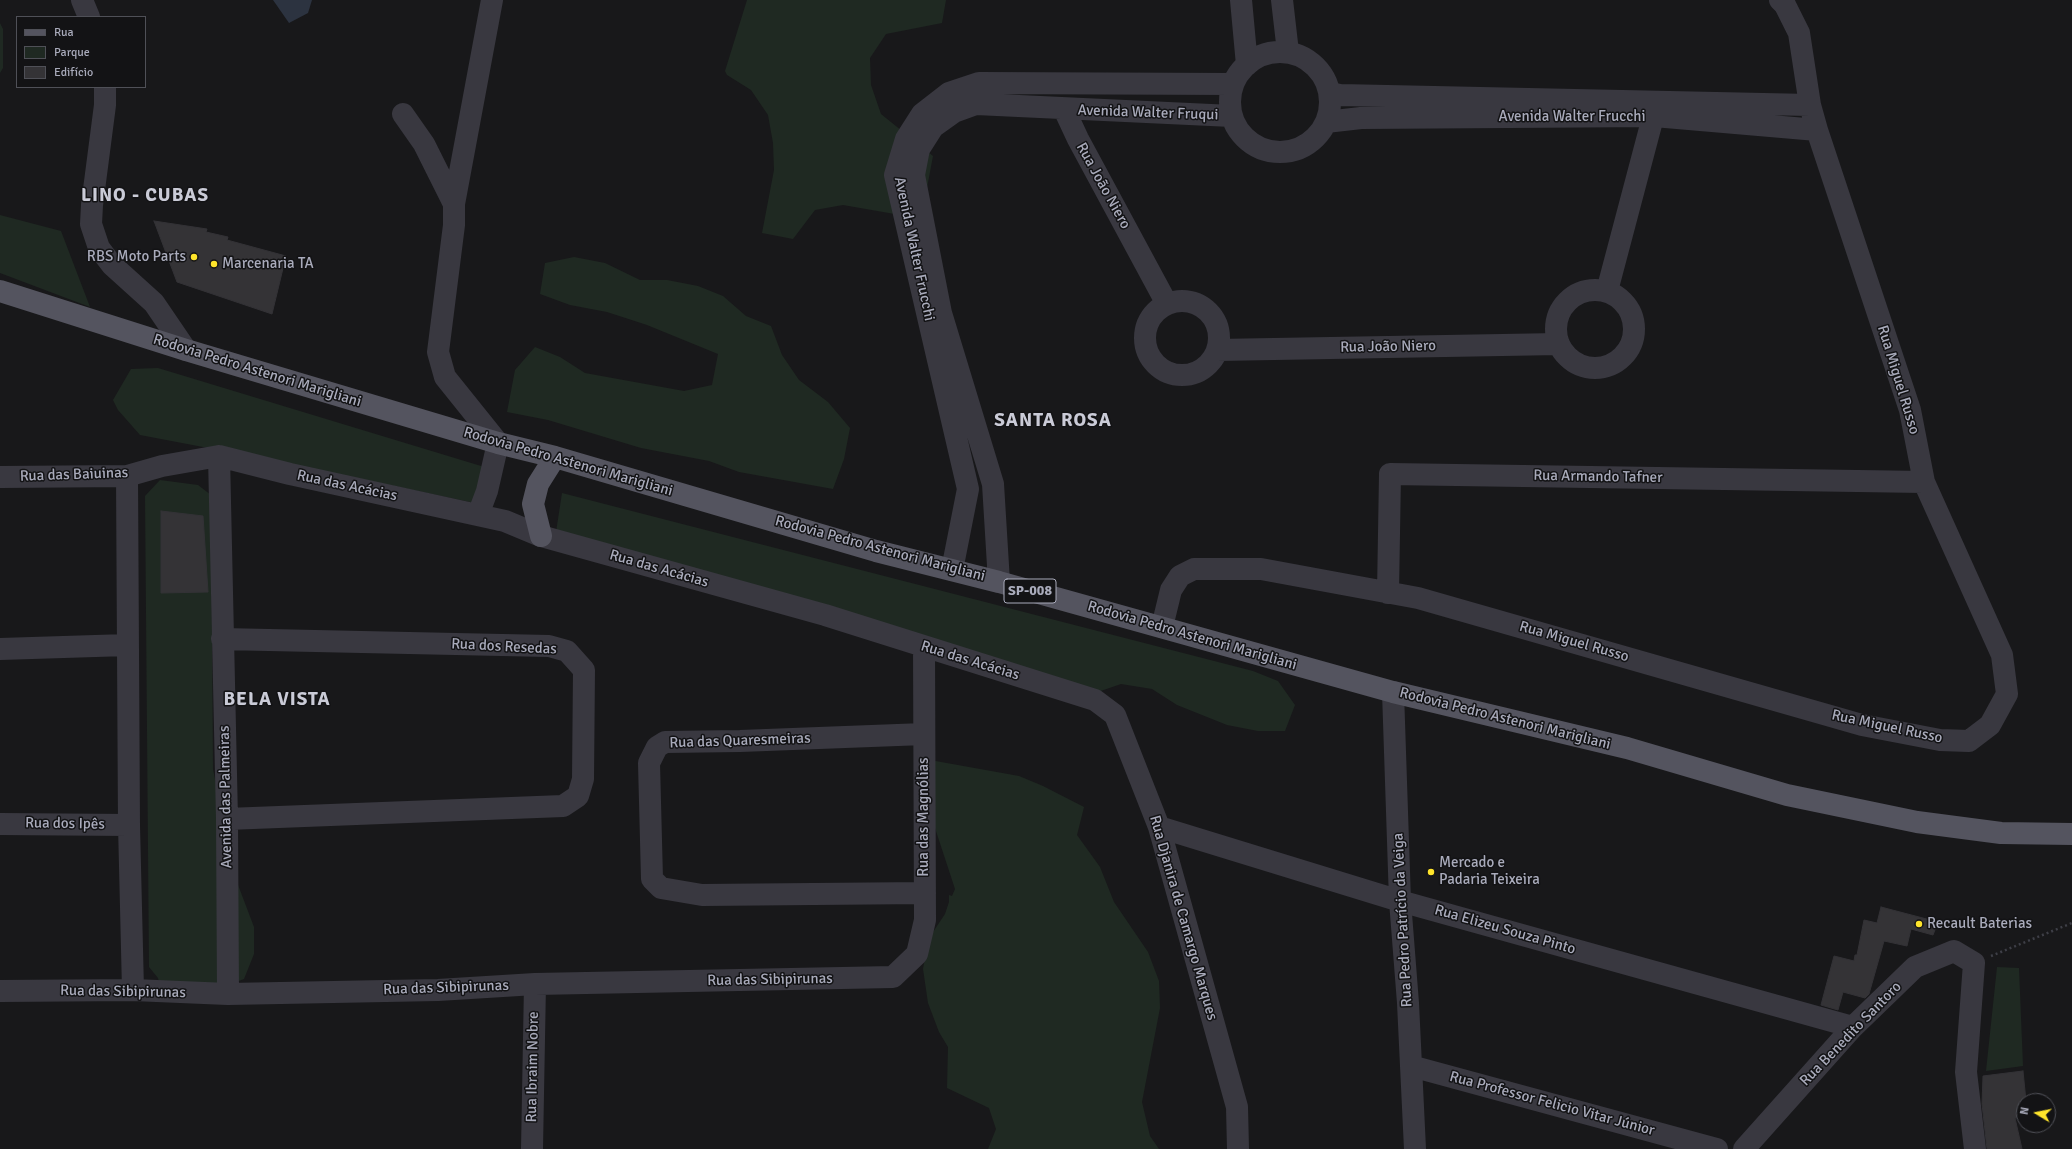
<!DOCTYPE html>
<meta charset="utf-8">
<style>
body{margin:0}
#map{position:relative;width:2072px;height:1149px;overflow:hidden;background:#18181a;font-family:Signika,sans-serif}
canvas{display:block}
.legend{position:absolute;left:16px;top:16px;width:130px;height:72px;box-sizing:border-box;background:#131315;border:1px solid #4f5057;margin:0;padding:5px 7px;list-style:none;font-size:12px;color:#a9abbb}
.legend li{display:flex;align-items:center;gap:8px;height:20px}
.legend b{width:20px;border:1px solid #4f5057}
.north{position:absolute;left:2016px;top:1093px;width:40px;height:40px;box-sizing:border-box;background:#131315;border:1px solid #4f5057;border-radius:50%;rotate:280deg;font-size:11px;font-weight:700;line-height:16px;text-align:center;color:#a9abbb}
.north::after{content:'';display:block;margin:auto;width:14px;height:18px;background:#ffe52b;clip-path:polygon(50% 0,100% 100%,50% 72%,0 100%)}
</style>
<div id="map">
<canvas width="2072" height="1149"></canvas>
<ul class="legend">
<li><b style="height:5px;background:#54545f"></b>Rua</li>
<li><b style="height:11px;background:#1f2922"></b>Parque</li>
<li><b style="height:11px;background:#343336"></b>Edifício</li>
</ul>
<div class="north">N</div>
</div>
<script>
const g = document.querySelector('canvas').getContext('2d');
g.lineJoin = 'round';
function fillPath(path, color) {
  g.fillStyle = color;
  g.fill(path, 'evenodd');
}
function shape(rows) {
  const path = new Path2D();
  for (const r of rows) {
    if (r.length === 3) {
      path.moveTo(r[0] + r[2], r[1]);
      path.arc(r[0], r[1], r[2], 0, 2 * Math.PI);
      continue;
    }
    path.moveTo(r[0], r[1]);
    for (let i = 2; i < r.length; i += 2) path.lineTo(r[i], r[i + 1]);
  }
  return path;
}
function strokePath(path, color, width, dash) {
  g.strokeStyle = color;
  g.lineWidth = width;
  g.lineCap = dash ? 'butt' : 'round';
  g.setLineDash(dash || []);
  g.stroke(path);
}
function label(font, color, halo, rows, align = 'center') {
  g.font = font + ' Signika,sans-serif';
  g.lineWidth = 3;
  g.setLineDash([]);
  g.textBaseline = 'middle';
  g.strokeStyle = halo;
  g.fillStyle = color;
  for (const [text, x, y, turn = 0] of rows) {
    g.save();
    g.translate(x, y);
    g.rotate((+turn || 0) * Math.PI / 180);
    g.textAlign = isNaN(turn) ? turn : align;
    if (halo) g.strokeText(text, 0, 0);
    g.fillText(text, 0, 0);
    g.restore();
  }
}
const green = shape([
 [747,0,946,0,942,23,886,34,870,58,871,85,881,114,933,156,927,188,906,216,843,205,815,210,793,239,762,233,774,170,773,143,768,115,751,90,727,75,725,71],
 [0,23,3,29,3,68,0,73],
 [0,215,61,231,90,307,0,273],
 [574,257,605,263,640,280,667,280,698,286,723,296,746,316,771,326,782,355,799,380,828,402,850,428,844,459,833,489,739,472,709,461,641,448,548,420,507,412,515,370,535,347,560,357,585,373,684,391,712,385,718,354,647,325,607,312,570,305,540,294,545,263],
 [158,368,491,469,484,505,266,459,140,435,118,410,113,400,131,369],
 [160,480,198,485,211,495,213,769,232,869,254,927,254,954,244,979,186,1001,161,991,158,978,149,967,145,496],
 [562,493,1253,671,1278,681,1295,705,1285,731,1258,731,1227,725,1177,705,1152,689,1121,684,1092,694,556,532],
 [930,760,1019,776,1043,786,1084,807,1077,835,1100,867,1114,902,1148,952,1159,981,1160,1008,1142,1102,1150,1136,1159,1149,988,1149,996,1129,989,1108,947,1088,948,1047,939,1032,928,1003,923,969,929,938,945,914,949,902,949,895,952,896,955,889,934,825],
 [1997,967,2019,968,2023,1066,1986,1071]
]);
const water = shape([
 [273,0,312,0,308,13,289,23]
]);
const building = shape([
 [154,221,207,229,206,232,228,237,227,240,286,256,272,314,177,282,154,221],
 [161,511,203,516,208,592,161,593,161,511],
 [1881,907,1938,922,1933,935,1911,929,1907,946,1884,941,1869,994,1865,998,1843,992,1838,1010,1821,1005,1834,956,1854,961,1855,955,1857,955,1864,920,1877,923,1881,907],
 [2023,1071,2026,1101,2024,1101,2024,1117,2015,1118,2022,1149,1987,1149,1982,1104,1983,1076,2023,1071]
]);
const path = shape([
 [1991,956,2072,923]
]);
const minor = shape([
 [82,0,89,17],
 [1241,0,1247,65],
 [1282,0,1288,52],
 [1280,102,50],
 [105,87,105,105,92,205,91,224,99,248,112,265,154,303,186,350],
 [1330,93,1340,95,1810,105],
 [1064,109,1078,139,1167,304],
 [403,114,424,144,454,204],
 [1326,122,1361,118,1654,116,1817,130],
 [1595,329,39],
 [1607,291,1657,102],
 [1182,338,37],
 [1217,350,1559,344],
 [219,456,227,819,228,994],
 [127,476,129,825,133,990],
 [0,477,127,476,162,466,219,456,290,474,505,521,541,536,825,615,1095,700,1115,715,1159,827,1237,1107,1238,1149],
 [478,515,487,491,498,443,445,377,438,352,454,225,454,204,492,0],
 [952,570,968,489,895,175,906,139,922,114,949,93,979,83,1233,84],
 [999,582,993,484,941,313,914,175,919,149,933,127,954,112,976,104,1232,116],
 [1388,593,1390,474,1924,482],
 [1162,627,1171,590,1180,576,1194,569,1261,569,1418,598,1862,725,1940,740,1969,741,1990,725,2007,694,2002,655,1924,482,1910,410,1817,130,1810,105,1799,33,1785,5,1780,0],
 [222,639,549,646,567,651,584,670,583,779,578,796,563,806,227,819],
 [0,649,127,645],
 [1393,692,1400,901,1408,1003,1415,1149],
 [924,734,740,741,665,742,657,747,649,763,652,879,661,888,702,895,925,893],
 [0,824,129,825],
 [1159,827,1400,901,1853,1027],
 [0,991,133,990,228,994,438,990,535,984,893,977,917,954,925,920,924,647],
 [1411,1066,1717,1149],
 [532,1149,535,984],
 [1744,1149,1853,1027,1915,967,1954,951,1974,963,1966,1072,1975,1149]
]);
const major = shape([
 [0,291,186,350,498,443,555,457,876,551,999,582,1393,692,1627,748,1787,795,1917,822,2001,833,2072,834],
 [541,536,533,504,538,484,555,457]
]);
const markers = [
 [194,257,4,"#ffe52b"],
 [214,264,4,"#ffe52b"],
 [1431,872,4,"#ffe52b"],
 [1919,924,4,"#ffe52b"]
];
const shields = [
 [1030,591,52]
];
const shieldNames = [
 ["SP-008",1030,591]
];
const streetNames = [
 ["Avenida Walter Fruqui",1148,113,2],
 ["Avenida Walter Frucchi",1572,117],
 ["Rua João Niero",1103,186,61],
 ["Avenida Walter Frucchi",914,249,78],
 ["Rua João Niero",1388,347,-1],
 ["Rodovia Pedro Astenori Marigliani",257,371,17],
 ["Rua Miguel Russo",1898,380,73],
 ["Rodovia Pedro Astenori Marigliani",568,462,16],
 ["Rua das Baiuinas",74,475,-2],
 ["Rua Armando Tafner",1598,477,1],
 ["Rua das Acácias",347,486,12],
 ["Rodovia Pedro Astenori Marigliani",880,549,15],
 ["Rua das Acácias",659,569,16],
 ["Rodovia Pedro Astenori Marigliani",1192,636,16],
 ["Rua Miguel Russo",1574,642,16],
 ["Rua dos Resedas",504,647,3],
 ["Rua das Acácias",970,661,17],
 ["Rodovia Pedro Astenori Marigliani",1505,719,14],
 ["Rua Miguel Russo",1887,727,12],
 ["Rua das Quaresmeiras",740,741,-2],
 ["Avenida das Palmeiras",226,797,-91],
 ["Rua das Magnólias",924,817,-90],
 ["Rua dos Ipês",65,824,1],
 ["Rua Djanira de Camargo Marques",1183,918,74],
 ["Rua Pedro Patrício da Veiga",1403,920,-93],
 ["Rua Elizeu Souza Pinto",1505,930,16],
 ["Rua das Sibipirunas",770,980,-1],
 ["Rua das Sibipirunas",446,988,-2],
 ["Rua das Sibipirunas",123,992,1],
 ["Rua Benedito Santoro",1851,1034,-46],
 ["Rua Ibraim Nobre",533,1067,-89],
 ["Rua Professor Felicio Vitar Júnior",1552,1104,15]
];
const poiNames = [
 ["RBS Moto Parts",186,257,"right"],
 ["Marcenaria TA",222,264],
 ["Mercado e",1439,863],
 ["Padaria Teixeira",1439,880],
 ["Recault Baterias",1927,924]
];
const districtNames = [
 ["LINO - CUBAS",145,196],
 ["SANTA ROSA",1053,421],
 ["BELA VISTA",277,700]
];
fillPath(green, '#1f2922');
fillPath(water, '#2c3340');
fillPath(building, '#343336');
strokePath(building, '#333236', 1);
strokePath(path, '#3e3f47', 2.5, [2, 3]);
strokePath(minor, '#393840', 22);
strokePath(major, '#54545f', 22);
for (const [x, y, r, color] of markers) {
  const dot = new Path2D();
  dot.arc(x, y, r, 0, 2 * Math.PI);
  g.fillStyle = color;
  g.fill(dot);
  strokePath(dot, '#131315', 1.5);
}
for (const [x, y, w] of shields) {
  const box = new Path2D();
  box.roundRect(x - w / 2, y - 12, w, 24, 3);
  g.fillStyle = '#131315';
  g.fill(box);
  strokePath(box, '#a9abbb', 1);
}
label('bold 14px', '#a9abbb', null, shieldNames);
label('15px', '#a9abbb', '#131315', streetNames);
label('15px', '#a9abbb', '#131315', poiNames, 'left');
g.letterSpacing = '1px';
label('bold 19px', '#cacbd7', '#131315', districtNames);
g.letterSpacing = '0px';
</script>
